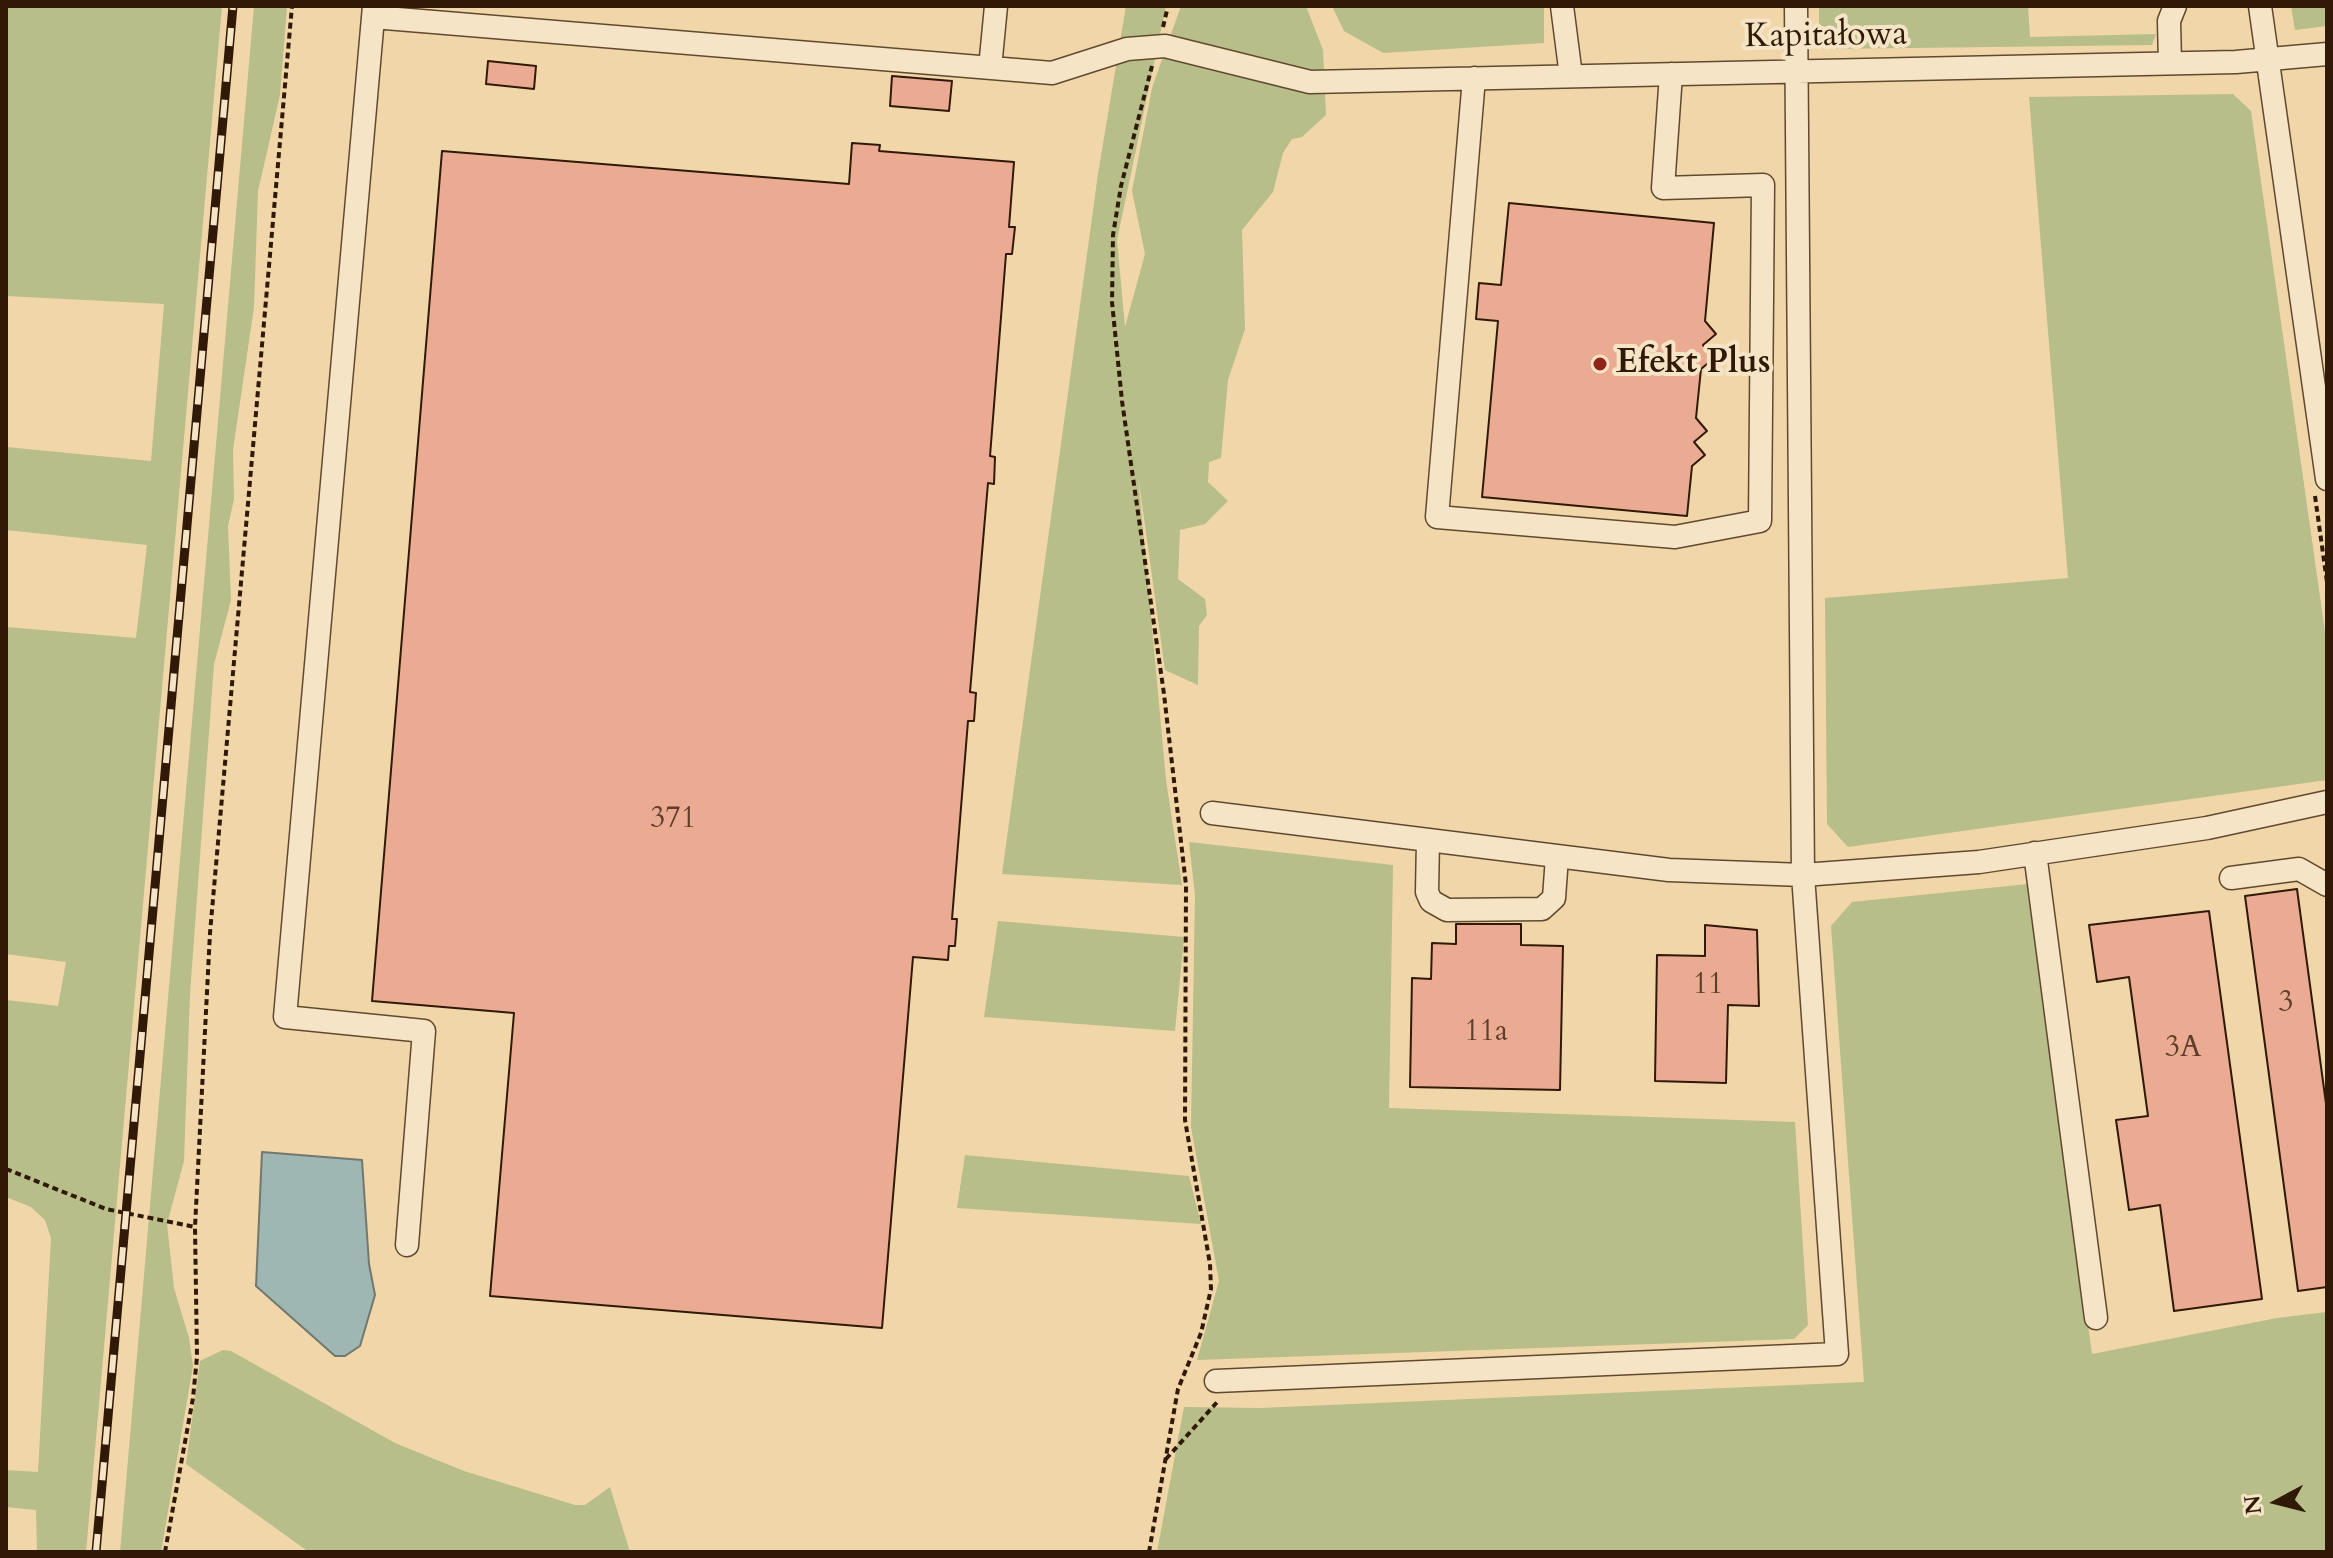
<!DOCTYPE html>
<meta charset="utf-8">
<style>
body{margin:0}
#map{position:relative;width:2333px;height:1558px;overflow:hidden;background:#f0d6a8;font-family:Cardo,serif}
canvas{display:block}
.frame{position:absolute;inset:0;border:8px solid #301a07;pointer-events:none}
.north{position:absolute;left:2237px;top:1462px;width:80px;height:80px;-webkit-text-stroke:6px #f5e4c6;paint-order:stroke;rotate:263deg;font-size:22px;font-weight:700;line-height:32px;text-align:center;color:#301a07}
.north::after{content:'';display:block;margin:auto;width:28px;height:36px;background:#301a07;clip-path:polygon(50% 0,100% 100%,50% 72%,0 100%)}
</style>
<div id="map">
<canvas width="2333" height="1558"></canvas>
<div class="frame"></div>
<div class="north">N</div>
</div>
<script>
const g = document.querySelector('canvas').getContext('2d');
g.lineJoin = 'round';
function fillPath(path, color) {
  g.fillStyle = color;
  g.fill(path, 'evenodd');
}
function shape(rows) {
  const path = new Path2D();
  for (const r of rows) {
    path.moveTo(r[0], r[1]);
    for (let i = 2; i < r.length; i += 2) path.lineTo(r[i], r[i + 1]);
  }
  return path;
}
function strokePath(path, color, width, dash) {
  g.strokeStyle = color;
  g.lineWidth = width;
  g.lineCap = dash ? 'butt' : 'round';
  g.setLineDash(dash || []);
  g.stroke(path);
}
function label(font, color, halo, rows, align = 'center') {
  g.font = font + ' Cardo,serif';
  g.lineWidth = 8;
  g.setLineDash([]);
  g.textBaseline = 'middle';
  g.strokeStyle = halo;
  g.fillStyle = color;
  for (const [text, x, y, turn = 0] of rows) {
    g.save();
    g.translate(x, y);
    g.rotate((+turn || 0) * Math.PI / 180);
    g.textAlign = isNaN(turn) ? turn : align;
    if (halo) g.strokeText(text, 0, 0);
    g.fillText(text, 0, 0);
    g.restore();
  }
}
const green = shape([
 [6,6,222,6,86,1552,37,1552,36,1510,6,1507,6,1470,38,1472,51,1238,45,1220,31,1207,6,1197,6,1000,58,1006,66,962,6,954,6,627,136,638,147,545,6,530,6,447,151,461,164,304,6,296],
 [254,6,287,6,280,95,258,191,254,307,233,450,234,499,228,526,231,600,214,664,190,994,184,1161,167,1224,174,1288,189,1338,193,1366,161,1552,120,1552],
 [1126,6,1166,6,1117,240,1125,327,1145,254,1132,191,1152,88,1181,6,1306,6,1323,50,1326,115,1302,137,1292,139,1283,153,1273,192,1242,230,1245,329,1228,380,1221,458,1209,462,1208,482,1228,501,1205,524,1180,530,1178,579,1205,599,1207,615,1199,626,1198,685,1165,670,1138,475,1166,780,1182,885,1002,874,1098,174],
 [1332,6,1544,6,1544,43,1383,53,1344,31],
 [1819,6,2028,6,2030,37,2156,34,2152,45,1831,49,1819,36],
 [2291,6,2327,6,2327,26,2295,30],
 [2233,94,2251,111,2327,646,2327,780,1848,847,1827,824,1825,598,2068,578,2029,97],
 [1189,842,1393,865,1389,1108,1795,1122,1808,1325,1794,1339,1197,1360,1219,1281,1191,1127,1195,895],
 [2028,884,2092,1354,2277,1318,2327,1312,2327,1552,1157,1552,1184,1407,1260,1408,1864,1382,1831,926,1852,902],
 [998,921,1184,937,1175,1031,984,1017],
 [965,1155,1189,1176,1201,1224,957,1208],
 [223,1350,231,1351,395,1443,464,1471,575,1505,585,1505,610,1487,630,1552,309,1552,186,1464,200,1361]
]);
const water = shape([
 [262,1152,362,1160,369,1264,375,1295,360,1346,345,1356,335,1356,256,1286,262,1152]
]);
const building = shape([
 [488,61,536,66,534,89,486,84,488,61],
 [892,76,952,81,949,111,890,106,892,76],
 [852,143,880,145,879,151,1014,162,1009,227,1015,227,1012,254,1006,254,990,456,995,457,994,484,988,483,970,692,976,693,974,721,968,721,952,919,957,919,955,946,949,946,948,960,913,957,882,1328,490,1296,514,1013,372,1001,442,151,849,184,852,143],
 [1509,203,1714,223,1705,321,1716,334,1703,345,1714,358,1701,369,1696,418,1707,431,1694,442,1705,455,1692,466,1687,516,1482,497,1498,321,1476,319,1479,283,1501,285,1509,203],
 [2297,889,2327,1111,2327,1287,2298,1291,2245,896,2297,889],
 [2209,911,2262,1299,2174,1311,2160,1205,2129,1210,2116,1120,2148,1116,2129,977,2097,982,2089,925,2209,911],
 [1456,924,1521,924,1521,945,1563,946,1560,1090,1410,1087,1412,978,1431,979,1432,943,1456,944,1456,924],
 [1705,925,1757,930,1759,1006,1728,1005,1726,1083,1655,1081,1657,955,1705,956,1705,925]
]);
const path = shape([
 [1163,27,1168,6],
 [2315,496,2327,582],
 [6,1169,106,1209,195,1227],
 [1166,1459,1219,1400],
 [165,1552,193,1398,197,1357,195,1227,210,933,292,6],
 [1149,1552,1178,1389,1201,1333,1211,1289,1210,1264,1185,1120,1186,885,1164,694,1122,401,1112,302,1113,235,1121,186,1152,66]
]);
const minor = shape([
 [374,6,285,1017,424,1031,407,1245],
 [1562,6,1571,76],
 [2260,6,2327,479],
 [373,17,1052,73,1127,49,1165,46,1310,82,2236,62,2327,54],
 [2170,63,2169,21,2175,6],
 [990,68,996,6],
 [1474,78,1437,517,1675,537,1760,521,1763,185,1663,188,1671,74],
 [1212,813,1669,870,1803,875,1979,862,2207,828,2327,802],
 [1428,840,1427,892,1431,901,1447,910,1542,909,1554,898,1557,857],
 [2035,853,2096,1318],
 [2231,878,2299,869,2327,885],
 [1216,1381,1837,1354,1803,875,1796,6]
]);
const rail = shape([
 [96,1552,233,6]
]);
const markers = [
 [1600,364,8,"#8f2418"]
];
const numberNames = [
 ["371",673,820],
 ["11",1708,986],
 ["3",2286,1004],
 ["11a",1486,1033],
 ["3A",2183,1049]
];
const streetNames = [
 ["Kapitałowa",1826,37,-1]
];
const poiNames = [
 ["Efekt Plus",1616,364]
];
fillPath(green, '#b7be89');
fillPath(water, '#9eb7b2');
strokePath(water, '#72786e', 2);
fillPath(building, '#eaab92');
strokePath(building, '#301a07', 2);
strokePath(minor, '#60492f', 25);
strokePath(path, '#301a07', 4, [6, 4]);
strokePath(minor, '#f5e4c6', 22);
strokePath(rail, '#301a07', 9);
strokePath(rail, '#f5e4c6', 6, [18]);
for (const [x, y, r, color] of markers) {
  const dot = new Path2D();
  dot.arc(x, y, r, 0, 2 * Math.PI);
  g.fillStyle = color;
  g.fill(dot);
  strokePath(dot, '#f5e4c6', 3);
}
label('30px', '#5e3e2a', null, numberNames);
label('34px', '#301a07', '#f5e4c6', streetNames);
label('bold 34px', '#301a07', '#f5e4c6', poiNames, 'left');
</script>
